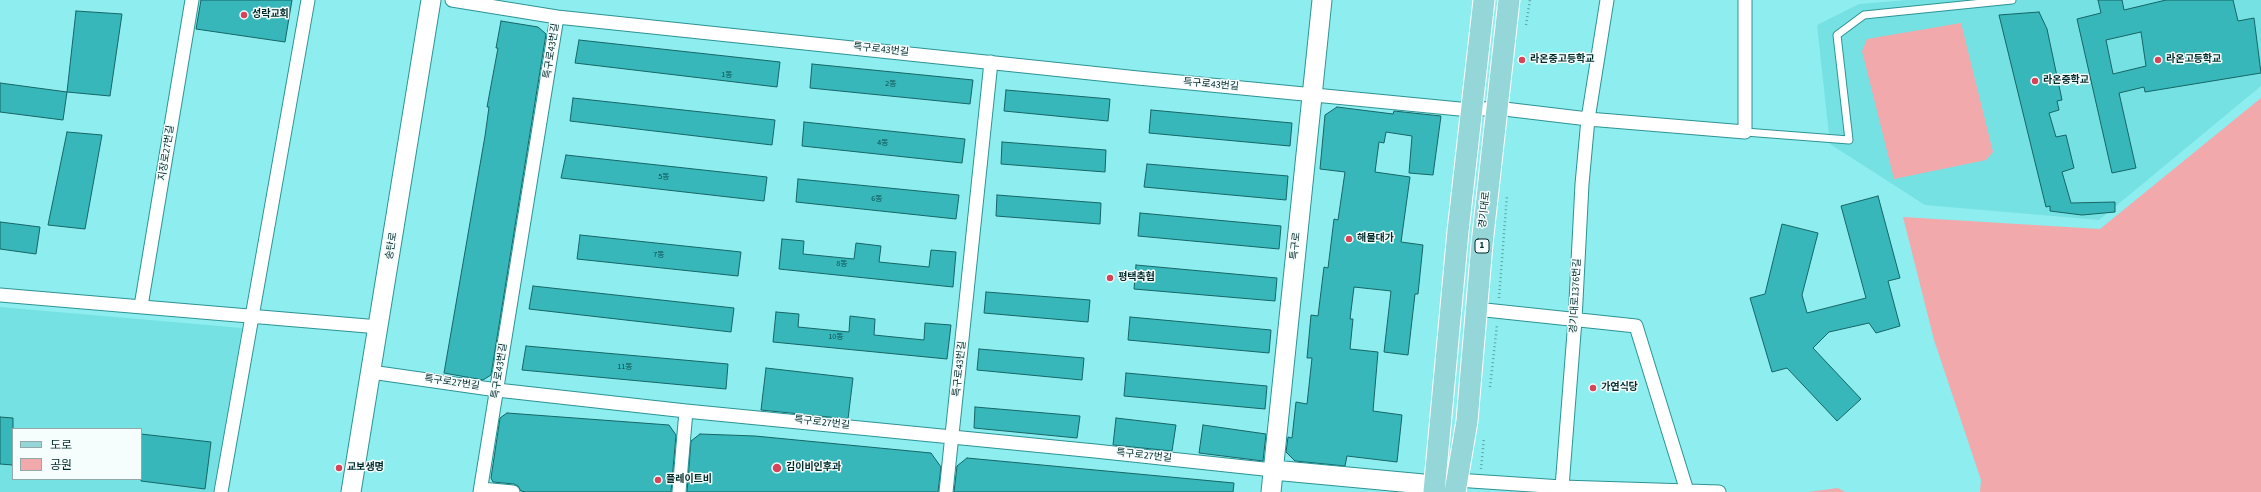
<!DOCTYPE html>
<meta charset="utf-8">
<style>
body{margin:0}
#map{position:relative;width:2261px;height:492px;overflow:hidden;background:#8eedee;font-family:"Source Sans 3","Noto Sans KR",sans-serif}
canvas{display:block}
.legend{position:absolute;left:12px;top:428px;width:130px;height:52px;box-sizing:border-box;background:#f5fdfd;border:1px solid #93a8a9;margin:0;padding:5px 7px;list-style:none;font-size:12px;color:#00292a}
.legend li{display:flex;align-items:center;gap:8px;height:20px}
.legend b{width:20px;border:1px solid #93a8a9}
</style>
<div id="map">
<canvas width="2261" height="492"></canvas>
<ul class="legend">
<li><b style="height:5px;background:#95d7d8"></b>도로</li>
<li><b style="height:11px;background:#f2a9ac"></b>공원</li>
</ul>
</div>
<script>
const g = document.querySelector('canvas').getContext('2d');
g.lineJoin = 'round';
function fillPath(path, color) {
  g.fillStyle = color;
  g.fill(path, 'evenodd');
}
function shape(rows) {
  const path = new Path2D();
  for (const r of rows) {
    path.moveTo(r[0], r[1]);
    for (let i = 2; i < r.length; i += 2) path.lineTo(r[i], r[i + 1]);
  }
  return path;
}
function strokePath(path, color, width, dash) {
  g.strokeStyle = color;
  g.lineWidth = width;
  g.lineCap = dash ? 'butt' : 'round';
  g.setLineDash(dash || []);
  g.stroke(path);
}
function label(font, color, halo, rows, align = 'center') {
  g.font = font + ' "Source Sans 3","Noto Sans KR",sans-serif';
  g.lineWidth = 3;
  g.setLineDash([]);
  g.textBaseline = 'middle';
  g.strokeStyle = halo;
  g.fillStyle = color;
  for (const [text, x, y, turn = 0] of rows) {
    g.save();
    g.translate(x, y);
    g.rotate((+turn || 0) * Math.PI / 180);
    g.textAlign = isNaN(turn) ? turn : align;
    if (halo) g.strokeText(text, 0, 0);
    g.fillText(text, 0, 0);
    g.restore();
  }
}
const built = shape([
 [1907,0,2261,0,2261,86,2099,220,1925,205,1830,144,1817,25,1859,4],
 [0,307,242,328,217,492,0,492],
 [13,429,141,429,141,479,13,479]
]);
const green = shape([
 [1961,23,1993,152,1986,160,1894,179,1862,51,1867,39],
 [2261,98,2261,492,1980,492,1981,480,1934,340,1903,217,2100,229],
 [1838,488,1845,492,1808,492]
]);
const building = shape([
 [201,0,292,0,285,42,196,29,201,0],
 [2098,0,2122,0,2124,10,2166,0,2233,0,2238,21,2254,18,2261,73,2145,92,2144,87,2119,93,2136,168,2112,173,2077,19,2101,13,2098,0],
 [2141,32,2146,66,2113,74,2106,40,2141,32],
 [76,11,122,14,110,96,67,92,76,11],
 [2039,12,2047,29,2062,100,2057,101,2059,110,2049,113,2056,137,2066,135,2074,168,2062,172,2071,203,2115,202,2115,212,2082,215,2050,211,2050,206,2046,207,1999,15,2039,12],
 [501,21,538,27,546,34,491,375,483,380,444,373,485,136,489,107,487,107,498,48,496,48,501,21],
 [579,40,780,62,777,87,575,63,579,40],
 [812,64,973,80,970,104,810,88,812,64],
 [0,83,67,92,63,120,0,112,0,83],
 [1006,90,1110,99,1108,121,1004,111,1006,90],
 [573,98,775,120,772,145,570,121,573,98],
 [1337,107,1393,114,1394,111,1441,116,1433,175,1409,173,1412,136,1386,132,1384,143,1379,142,1375,172,1410,177,1401,242,1423,245,1418,294,1415,294,1408,355,1384,352,1391,291,1354,287,1350,319,1353,319,1350,349,1378,352,1373,411,1402,415,1397,462,1347,456,1345,466,1295,461,1286,452,1288,437,1292,438,1296,402,1307,404,1312,358,1307,358,1311,315,1318,316,1324,267,1328,268,1334,219,1338,220,1345,172,1320,169,1325,115,1337,107],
 [1151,110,1292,123,1290,146,1149,133,1151,110],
 [804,122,965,139,962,163,802,146,804,122],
 [67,132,102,135,85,229,48,225,67,132],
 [1002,142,1106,150,1105,172,1001,164,1002,142],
 [566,155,767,177,764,201,561,178,566,155],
 [1147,164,1288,176,1286,200,1144,187,1147,164],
 [798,179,959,195,956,219,796,202,798,179],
 [997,195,1101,203,1100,224,996,216,997,195],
 [1878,196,1900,278,1888,281,1900,326,1876,333,1869,323,1829,332,1813,348,1861,399,1837,421,1787,368,1772,372,1750,298,1765,294,1782,224,1818,233,1802,295,1807,313,1866,298,1841,206,1878,196],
 [1140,213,1281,226,1279,249,1138,236,1140,213],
 [0,222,40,227,36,254,0,249,0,222],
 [580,235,741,252,738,276,577,259,580,235],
 [782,239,804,241,803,254,854,259,856,243,881,246,879,262,929,267,931,250,956,252,953,287,779,269,782,239],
 [1136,265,1277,278,1275,301,1134,289,1136,265],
 [533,286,734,308,731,332,529,309,533,286],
 [986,292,1090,300,1088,322,984,313,986,292],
 [776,312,799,314,798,327,849,332,850,316,875,319,874,335,924,340,925,323,951,325,947,359,773,342,776,312],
 [1130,317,1271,330,1269,353,1128,340,1130,317],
 [526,346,728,364,726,389,522,370,526,346],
 [979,349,1084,358,1082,380,977,370,979,349],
 [766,368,853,378,848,419,761,410,766,368],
 [1126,373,1267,386,1265,409,1124,396,1126,373],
 [975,407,1080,416,1077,438,974,428,975,407],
 [507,413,669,425,676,435,671,492,526,492,521,491,518,486,514,484,493,482,491,478,500,418,507,413],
 [0,417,13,418,13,465,0,464,0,417],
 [1116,418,1176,425,1172,451,1113,445,1116,418],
 [1203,425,1266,434,1263,461,1199,453,1203,425],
 [141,434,211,442,205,489,141,481,141,434],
 [700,434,755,436,931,453,941,467,938,492,687,492,691,441,700,434],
 [967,458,1234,483,1233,492,954,492,957,466,967,458]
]);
const path = shape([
 [1526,25,1530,0],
 [1499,298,1507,195],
 [1490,387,1497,325],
 [1481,469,1484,438]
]);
const lane = shape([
 [1745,132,1849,140,1837,35,1864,15,2012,0]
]);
const street = shape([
 [452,0,557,17,1138,78,1470,110,1496,108,1588,119,1745,132,1745,0],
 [0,295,379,327],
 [141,306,192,0],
 [1476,309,1636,326,1687,491],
 [371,372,497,390,686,411,1095,451,1273,470],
 [1456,480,1562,487,1575,320,1582,184,1588,119,1607,0],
 [1562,487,1719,492],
 [481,489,513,492],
 [221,492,308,0],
 [480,492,557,17],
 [679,492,686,411],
 [946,492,991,62]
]);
const secondary = shape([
 [1273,470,1434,485],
 [351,492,431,0],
 [1271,492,1322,0]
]);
const primary = shape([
 [1434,492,1458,231,1484,0],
 [1455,492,1467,421,1482,244,1509,0]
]);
const markers = [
 [244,15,4,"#d54458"],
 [1522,60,4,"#d54458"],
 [2158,60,4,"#d54458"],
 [2035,81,4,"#d54458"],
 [1349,239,4,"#d54458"],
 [1110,278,4,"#d54458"],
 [1593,388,4,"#d54458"],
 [339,468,4,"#d54458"],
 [777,468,5,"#d54458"],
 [658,480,4,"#d54458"]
];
const numberNames = [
 ["1동",727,75],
 ["2동",891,84],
 ["4동",883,143],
 ["5동",664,177],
 ["6동",877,199],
 ["7동",659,255],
 ["8동",842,264],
 ["10동",836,337],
 ["11동",625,367]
];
const shields = [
 [1482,246,14]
];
const shieldNames = [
 ["1",1482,246]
];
const poiNames = [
 ["성락교회",252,15],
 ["라온중고등학교",1530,60],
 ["라온고등학교",2166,60],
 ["라온중학교",2043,81],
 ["해물대가",1357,239],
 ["평택축협",1118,278],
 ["가연식당",1601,388],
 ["교보생명",347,468],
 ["김이비인후과",786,468],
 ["플레이트비",666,480]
];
const streetNames = [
 ["특구로43번길",881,50,6],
 ["특구로43번길",552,51,-81],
 ["특구로43번길",1211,85,5],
 ["지장로27번길",167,153,-81],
 ["경기대로",1485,210,-84],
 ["송탄로",392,246,-81],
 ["특구로",1296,246,-84],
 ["경기대로1376번길",1576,296,-87],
 ["특구로43번길",960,369,-84],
 ["특구로43번길",500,371,-81],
 ["특구로27번길",452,383,8],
 ["특구로27번길",822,423,6],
 ["특구로27번길",1144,456,6]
];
fillPath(built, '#76e1e2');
fillPath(green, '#f2a9ac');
fillPath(building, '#37b7b9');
strokePath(building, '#166567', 1);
strokePath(lane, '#2d9395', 9);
strokePath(street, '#2d9395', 15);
strokePath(secondary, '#2d9395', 21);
strokePath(primary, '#fff', 23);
strokePath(path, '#5aa5a6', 2.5, [1, 3]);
strokePath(lane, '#fff', 7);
strokePath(street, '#fff', 13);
strokePath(secondary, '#fff', 19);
strokePath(primary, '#95d7d8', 21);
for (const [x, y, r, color] of markers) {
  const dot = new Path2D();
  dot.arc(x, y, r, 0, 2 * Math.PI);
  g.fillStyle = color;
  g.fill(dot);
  strokePath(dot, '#f5fdfd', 1.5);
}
label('8px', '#0e4c4e', null, numberNames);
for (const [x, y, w] of shields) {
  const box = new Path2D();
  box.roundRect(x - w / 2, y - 7, w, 14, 3);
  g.fillStyle = '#f5fdfd';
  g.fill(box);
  strokePath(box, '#00292a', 1);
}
label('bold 9px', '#00292a', null, shieldNames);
label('bold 10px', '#00292a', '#f5fdfd', poiNames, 'left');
label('10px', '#00292a', '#f5fdfd', streetNames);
</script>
